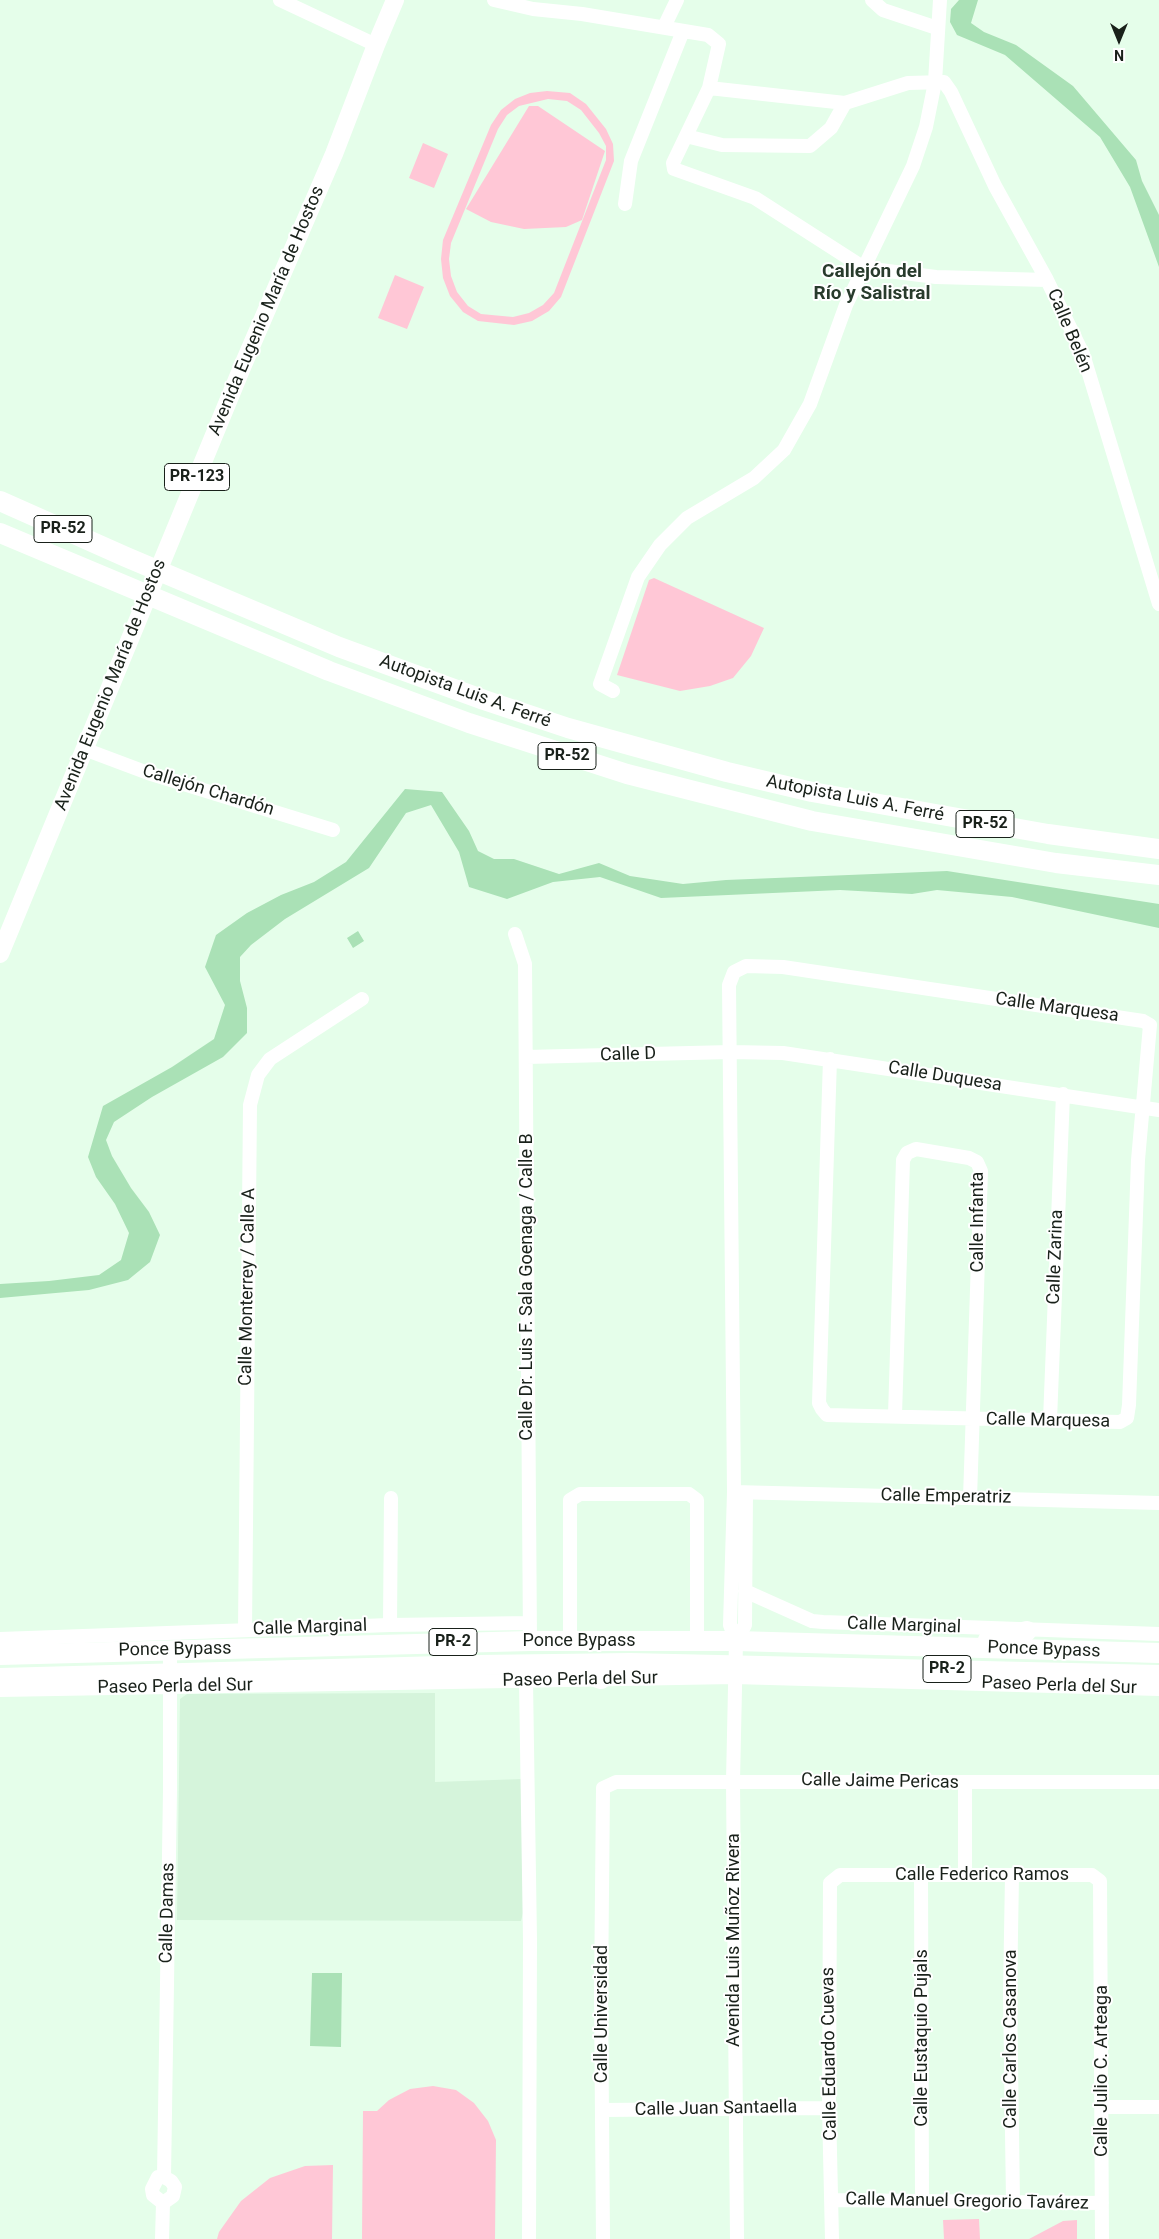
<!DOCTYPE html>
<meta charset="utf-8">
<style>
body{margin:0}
#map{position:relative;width:1159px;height:2239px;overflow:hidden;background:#e5feea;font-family:Roboto,sans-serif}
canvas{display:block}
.north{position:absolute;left:1094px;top:15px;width:50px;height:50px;-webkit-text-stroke:4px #fff;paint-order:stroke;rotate:180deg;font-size:14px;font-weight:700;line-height:20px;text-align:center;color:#19211a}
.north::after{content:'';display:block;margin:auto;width:18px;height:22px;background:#19211a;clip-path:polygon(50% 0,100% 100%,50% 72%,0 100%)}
</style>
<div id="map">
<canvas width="1159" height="2239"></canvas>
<div class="north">N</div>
</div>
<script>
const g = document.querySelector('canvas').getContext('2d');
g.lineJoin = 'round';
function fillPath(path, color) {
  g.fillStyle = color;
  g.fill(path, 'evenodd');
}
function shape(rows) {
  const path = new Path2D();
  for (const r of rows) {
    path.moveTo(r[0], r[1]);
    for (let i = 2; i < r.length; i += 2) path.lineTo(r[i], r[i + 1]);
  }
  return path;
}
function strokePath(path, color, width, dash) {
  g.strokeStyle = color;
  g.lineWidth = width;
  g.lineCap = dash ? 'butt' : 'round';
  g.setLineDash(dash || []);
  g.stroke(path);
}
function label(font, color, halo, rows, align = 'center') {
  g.font = font + ' Roboto,sans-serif';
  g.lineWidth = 4;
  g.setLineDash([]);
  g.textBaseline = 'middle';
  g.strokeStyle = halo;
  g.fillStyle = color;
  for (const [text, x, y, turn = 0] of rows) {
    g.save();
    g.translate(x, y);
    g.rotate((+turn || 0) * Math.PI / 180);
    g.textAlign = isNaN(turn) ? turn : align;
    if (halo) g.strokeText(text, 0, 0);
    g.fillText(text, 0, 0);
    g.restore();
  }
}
const built = shape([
 [435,1693,435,1782,523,1779,523,1913,521,1921,177,1920,180,1699,187,1694]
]);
const green = shape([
 [547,91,570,93,586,104,606,129,613,144,614,161,561,297,549,311,532,321,514,325,478,321,463,312,450,296,443,278,441,259,443,240,491,125,501,110,515,99,530,93],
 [548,99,567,101,581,110,599,133,606,146,606,160,554,293,543,305,529,313,513,317,481,314,468,306,457,292,451,276,449,259,451,243,498,129,507,115,519,106],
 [529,106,538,106,605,151,582,220,566,227,524,229,491,222,466,209],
 [423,143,448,154,434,188,409,178],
 [395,275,424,287,407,329,378,318],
 [654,578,764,628,751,656,733,678,710,686,680,691,617,675,649,580],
 [433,2086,456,2090,474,2103,488,2121,496,2140,495,2239,362,2239,363,2111,377,2111,389,2100,410,2089],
 [333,2165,332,2239,217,2239,219,2232,241,2201,270,2178,305,2166],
 [979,2219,980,2239,944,2239,943,2220],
 [1077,2220,1077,2239,1029,2239,1063,2221]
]);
const water = shape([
 [959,0,978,0,971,23,984,32,1016,45,1073,86,1136,160,1142,181,1159,215,1159,267,1130,187,1100,137,1005,55,957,35,950,22,951,9],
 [405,789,442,792,469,831,478,851,494,859,514,859,559,874,599,863,630,876,683,884,726,880,947,871,1159,904,1159,928,1012,897,937,890,912,894,840,890,661,898,600,877,553,882,507,899,469,887,459,852,431,805,406,813,369,868,285,919,251,945,240,957,240,981,247,1008,247,1033,223,1057,152,1097,114,1122,106,1140,112,1156,131,1188,149,1212,160,1235,150,1262,128,1280,89,1290,0,1298,0,1284,49,1281,99,1275,121,1260,129,1233,115,1204,96,1177,88,1157,103,1106,172,1067,214,1039,225,1005,205,967,216,935,247,913,281,895,314,882,346,862],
 [358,931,364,941,353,948,347,938],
 [312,1973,342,1973,341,2047,310,2046]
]);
const minor = shape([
 [280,0,376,45],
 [494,0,533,9,582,14,708,35,719,44,709,88,673,163,674,169,755,198,864,268,936,277,1047,280],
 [872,0,883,10,937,28],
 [664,27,677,0],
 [709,88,845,103,908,83,944,82,951,92,995,186,1047,280,1083,354,1159,604],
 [686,136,722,145,810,146,831,128,845,103],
 [625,204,631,161,683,31],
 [613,691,600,684,638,577,660,545,687,518,754,478,784,450,810,404,846,305,913,166,926,127,935,82,940,0],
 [84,749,148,773,333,830],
 [515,934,525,964,530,1641],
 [526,1057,731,1052,783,1053,1159,1110],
 [895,1415,903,1160,907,1153,916,1149,969,1158,977,1162,981,1171,970,1498],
 [1050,1420,1063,1094],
 [734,1492,1159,1503],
 [745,1591,812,1621,823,1622,1159,1634],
 [390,1625,391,1498],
 [245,1630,250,1105,258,1075,270,1059,362,999],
 [0,1639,390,1625,530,1623],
 [570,1641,570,1500,580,1494,689,1494,697,1500,697,1642],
 [736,1641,745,1625,746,1493],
 [526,1681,530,1940,529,2239],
 [0,1690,734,1677,1159,1689],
 [965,1784,965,1875],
 [921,1875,922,2201],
 [1012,1875,1010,1994,1013,2202],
 [1102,2107,1159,2107],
 [603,2110,829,2108],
 [832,2200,1102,2203],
 [163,2203,173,2196,175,2187,171,2181,164,2177],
 [162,2239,163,2203,153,2195,152,2189,158,2177,164,2177,170,1790,170,1650],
 [603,2239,601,1995,603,1788,616,1782,1159,1782],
 [737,2239,733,1781,736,1641,730,1625,734,1492,729,985,734,972,746,966,783,967,1143,1021,1150,1025,1138,1160,1129,1405,1127,1418,1120,1422,827,1415,822,1409,819,1403,830,1059],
 [832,2239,829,2108,830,1883,840,1875,1092,1875,1100,1881,1102,2239]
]);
const major = shape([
 [0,954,243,365,334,154,376,45,395,0]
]);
const highway = shape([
 [0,501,126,557,339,647,484,700,568,728,727,772,812,792,1048,834,1159,849],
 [0,533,329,671,469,723,627,774,812,821,1056,863,1159,875],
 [988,1640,1027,1631],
 [0,1655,530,1641,736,1641,1159,1653],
 [572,1669,601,1679],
 [0,1678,478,1665,630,1663,1159,1675]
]);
const shields = [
 [197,477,65],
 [63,529,58],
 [567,756,58],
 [985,824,58],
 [453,1642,48],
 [947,1669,48]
];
const shieldNames = [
 ["PR-123",197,477],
 ["PR-52",63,529],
 ["PR-52",567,756],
 ["PR-52",985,824],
 ["PR-2",453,1642],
 ["PR-2",947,1669]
];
const streetNames = [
 ["Avenida Eugenio María de Hostos",267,311,-67],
 ["Calle Belén",1069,331,67],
 ["Avenida Eugenio María de Hostos",111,685,-68],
 ["Autopista Luis A. Ferré",465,692,20],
 ["Callejón Chardón",208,791,17],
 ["Autopista Luis A. Ferré",855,799,11],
 ["Calle Marquesa",1057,1008,8],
 ["Calle D",628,1055,-2],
 ["Calle Duquesa",945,1077,9],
 ["Calle Infanta",978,1222,-90],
 ["Calle Zarina",1056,1257,-88],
 ["Calle Monterrey / Calle A",248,1287,-89],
 ["Calle Dr. Luis F. Sala Goenaga / Calle B",527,1287,-90],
 ["Calle Marquesa",1048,1421,1],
 ["Calle Emperatriz",946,1497,1],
 ["Calle Marginal",904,1626,2],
 ["Calle Marginal",310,1628,-2],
 ["Ponce Bypass",579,1641],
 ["Ponce Bypass",175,1650,-1],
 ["Ponce Bypass",1044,1650,2],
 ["Paseo Perla del Sur",580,1680,-1],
 ["Paseo Perla del Sur",1059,1686,2],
 ["Paseo Perla del Sur",175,1687,-1],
 ["Calle Jaime Pericas",880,1782,1],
 ["Calle Federico Ramos",982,1875],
 ["Calle Damas",168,1913,-89],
 ["Avenida Luis Muñoz Rivera",734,1940,-90],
 ["Calle Universidad",602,2014,-90],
 ["Calle Eustaquio Pujals",922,2038,-90],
 ["Calle Carlos Casanova",1011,2039,-90],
 ["Calle Eduardo Cuevas",830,2054,-91],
 ["Calle Julio C. Arteaga",1102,2071,-90],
 ["Calle Juan Santaella",716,2109,-1],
 ["Calle Manuel Gregorio Tavárez",967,2202,1]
];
const neighbourhoodNames = [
 ["Callejón del",872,272],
 ["Río y Salistral",872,294]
];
fillPath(built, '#d5f4db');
fillPath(green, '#ffc7d6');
fillPath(water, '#aae1b6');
strokePath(minor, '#fff', 14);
strokePath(major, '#fff', 18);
strokePath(highway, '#fff', 20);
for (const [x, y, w] of shields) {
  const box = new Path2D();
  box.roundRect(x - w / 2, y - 13.5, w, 27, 4);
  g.fillStyle = '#fff';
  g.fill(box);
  strokePath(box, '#19211a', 1);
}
label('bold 16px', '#19211a', null, shieldNames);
label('18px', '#19211a', '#fff', streetNames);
label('bold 19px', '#283b2c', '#fff', neighbourhoodNames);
</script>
